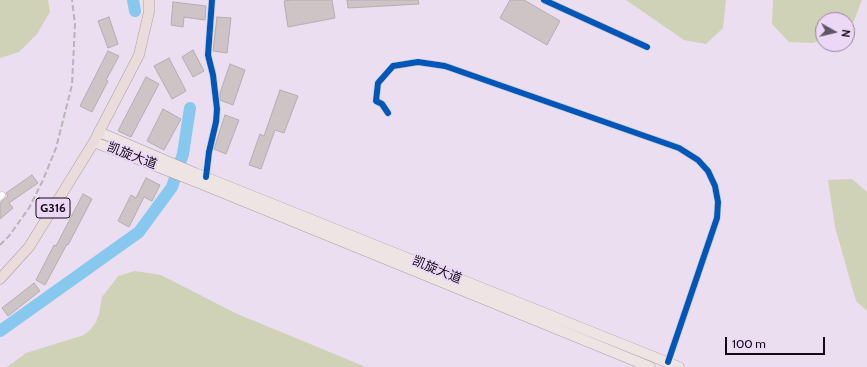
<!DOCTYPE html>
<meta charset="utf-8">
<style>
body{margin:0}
#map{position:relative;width:867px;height:367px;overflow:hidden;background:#eadef0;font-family:Cabin,sans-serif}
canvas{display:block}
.north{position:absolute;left:815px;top:12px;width:40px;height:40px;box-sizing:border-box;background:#edd7f7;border:1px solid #95859d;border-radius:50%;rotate:98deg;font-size:11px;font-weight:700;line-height:16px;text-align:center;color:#120b15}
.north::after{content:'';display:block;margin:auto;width:14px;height:18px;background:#5e5562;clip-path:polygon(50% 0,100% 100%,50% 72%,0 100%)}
.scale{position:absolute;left:725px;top:337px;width:100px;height:18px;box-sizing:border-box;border:2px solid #120b15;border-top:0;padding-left:5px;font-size:12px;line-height:14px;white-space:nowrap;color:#120b15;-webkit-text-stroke:3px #edd7f7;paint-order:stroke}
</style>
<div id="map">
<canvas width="867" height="367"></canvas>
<div class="north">N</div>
<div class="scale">100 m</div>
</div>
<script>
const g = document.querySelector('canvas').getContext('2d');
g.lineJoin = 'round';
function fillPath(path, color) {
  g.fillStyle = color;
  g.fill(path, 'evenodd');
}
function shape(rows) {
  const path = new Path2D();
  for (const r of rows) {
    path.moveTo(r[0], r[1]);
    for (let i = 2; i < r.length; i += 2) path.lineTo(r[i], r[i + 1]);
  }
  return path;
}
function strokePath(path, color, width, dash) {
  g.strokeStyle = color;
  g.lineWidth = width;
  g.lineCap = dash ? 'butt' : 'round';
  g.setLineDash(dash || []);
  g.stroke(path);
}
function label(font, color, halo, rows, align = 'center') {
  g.font = font + ' Cabin,"Noto Sans SC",sans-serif';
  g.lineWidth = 4;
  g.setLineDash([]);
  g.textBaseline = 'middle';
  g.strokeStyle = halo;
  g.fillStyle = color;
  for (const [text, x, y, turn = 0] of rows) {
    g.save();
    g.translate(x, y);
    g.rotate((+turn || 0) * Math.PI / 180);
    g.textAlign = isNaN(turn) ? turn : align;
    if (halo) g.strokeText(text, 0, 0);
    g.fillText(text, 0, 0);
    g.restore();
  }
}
const green = shape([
 [0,0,48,0,50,12,37,34,19,52,0,58],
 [626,0,726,0,723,28,706,44,684,40],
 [773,0,862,0,854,21,847,26,847,20,823,20,823,39,813,43,789,42,772,24],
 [852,179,867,192,867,311,856,301,835,227,828,180],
 [135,271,161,275,235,313,366,367,7,367,26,353,84,335,91,329,96,322,99,314,102,297,113,283,118,276]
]);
const river = shape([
 [133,0,135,11],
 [0,331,139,232,172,187,183,154,190,108]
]);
const building = shape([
 [291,0,332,0,335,18,288,27,284,1,291,0],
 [347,0,418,0,419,4,348,8,347,0],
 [510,0,524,0,560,21,547,45,500,18,510,0],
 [173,2,206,6,205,20,184,17,183,27,171,25,173,2],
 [109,17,118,44,108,48,98,21,109,17],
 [217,17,231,18,227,53,213,51,217,17],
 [193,50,204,71,193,77,182,57,193,50],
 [108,51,119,56,106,80,108,81,92,112,80,106,108,51],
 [169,58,186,91,172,99,154,66,169,58],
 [230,64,245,70,233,105,220,100,220,93,230,64],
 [146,77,159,84,131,137,118,131,146,77],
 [280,90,298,96,284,133,275,130,261,169,249,165,260,134,264,136,280,90],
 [163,109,181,119,164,150,147,141,163,109],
 [225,115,239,120,226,154,214,149,225,115],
 [32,175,38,183,9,203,13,208,0,219,0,203,8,196,6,193,32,175],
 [146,178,160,185,152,201,144,197,129,227,118,221,131,195,136,198,146,178],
 [83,194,92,199,68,245,67,244,45,285,36,280,54,245,56,246,83,194],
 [34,283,40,291,8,316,2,308,34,283]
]);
const minor = shape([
 [544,0,647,47],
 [388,113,382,104,376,101,378,83,393,66,418,62,445,66,679,148,698,160,708,171,715,186,718,202,717,218,668,362],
 [206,177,209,152,216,122,217,109,213,75,208,55,212,0],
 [0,197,2,195]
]);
const primary = shape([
 [99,132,195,173,679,367],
 [94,142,192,180,650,367]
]);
const trunk = shape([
 [0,279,29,247,94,142,99,132,139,55,149,12,149,0]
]);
const rail = shape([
 [0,245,9,236,29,208,43,180,56,148,72,85,75,24,72,0]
]);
const cycleway = shape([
 [544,0,647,47],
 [388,113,382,104,376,101,378,83,393,66,418,62,445,66,679,148,698,160,708,171,715,186,718,202,717,218,668,362],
 [206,177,209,152,216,122,217,109,213,75,208,55,212,0]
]);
const shields = [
 [53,208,34]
];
const shieldNames = [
 ["G316",53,208]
];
const streetNames = [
 ["凯旋大道",132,156,21],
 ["凯旋大道",437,270,22]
];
fillPath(green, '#cfd2b7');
strokePath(river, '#87c8ef', 12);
fillPath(building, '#cec4c6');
strokePath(building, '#b6acb0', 1);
strokePath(minor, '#c6becb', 7);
strokePath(primary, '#b09b9f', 11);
strokePath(trunk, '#b09b9f', 11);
strokePath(minor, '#fcfafd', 6);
strokePath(primary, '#eee4e3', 10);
strokePath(trunk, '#e9dcda', 10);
strokePath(rail, '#b8b5b9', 2, [6, 3]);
strokePath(cycleway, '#0057b8', 6);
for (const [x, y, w] of shields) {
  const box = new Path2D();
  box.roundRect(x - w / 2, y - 10, w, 20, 3);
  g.fillStyle = '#edd7f7';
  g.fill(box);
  strokePath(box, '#120b15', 1);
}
label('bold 12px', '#120b15', null, shieldNames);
label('13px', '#120b15', '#edd7f7', streetNames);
</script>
